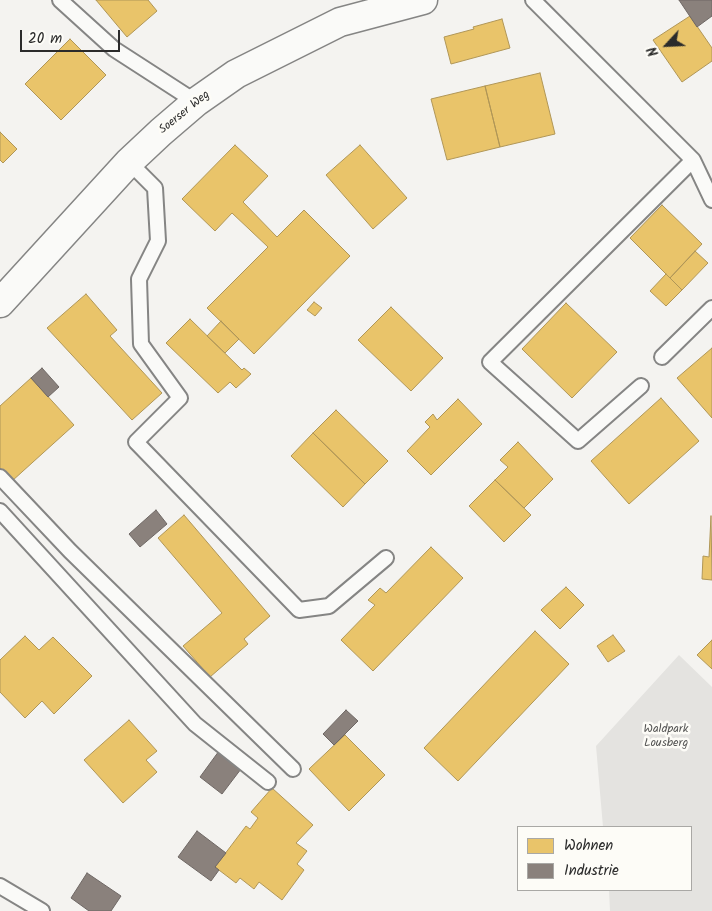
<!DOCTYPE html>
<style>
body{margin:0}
#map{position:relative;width:712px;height:911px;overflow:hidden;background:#f4f3f0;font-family:Kalam,sans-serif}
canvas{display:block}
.legend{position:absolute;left:517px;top:826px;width:175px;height:65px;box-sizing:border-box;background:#fdfcf7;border:1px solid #a9a8a5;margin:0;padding:6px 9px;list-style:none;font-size:15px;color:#2b2b2b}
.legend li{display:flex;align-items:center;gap:10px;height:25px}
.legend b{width:25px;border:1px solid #a9a8a5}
.north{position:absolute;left:642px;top:20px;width:50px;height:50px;-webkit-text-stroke:4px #fdfcf7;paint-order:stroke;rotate:245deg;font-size:14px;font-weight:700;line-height:20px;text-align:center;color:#2b2b2b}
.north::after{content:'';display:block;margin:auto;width:18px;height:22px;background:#2b2b2b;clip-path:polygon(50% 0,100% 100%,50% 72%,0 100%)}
.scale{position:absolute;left:20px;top:30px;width:100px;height:22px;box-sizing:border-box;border:2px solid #2b2b2b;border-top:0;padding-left:6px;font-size:15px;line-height:18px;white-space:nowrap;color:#2b2b2b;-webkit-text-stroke:4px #fdfcf7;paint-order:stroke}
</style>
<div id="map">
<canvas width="712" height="911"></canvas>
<ul class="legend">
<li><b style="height:14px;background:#e9c46a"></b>Wohnen</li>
<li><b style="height:14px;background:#8a817c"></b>Industrie</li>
</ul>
<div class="north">N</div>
<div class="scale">20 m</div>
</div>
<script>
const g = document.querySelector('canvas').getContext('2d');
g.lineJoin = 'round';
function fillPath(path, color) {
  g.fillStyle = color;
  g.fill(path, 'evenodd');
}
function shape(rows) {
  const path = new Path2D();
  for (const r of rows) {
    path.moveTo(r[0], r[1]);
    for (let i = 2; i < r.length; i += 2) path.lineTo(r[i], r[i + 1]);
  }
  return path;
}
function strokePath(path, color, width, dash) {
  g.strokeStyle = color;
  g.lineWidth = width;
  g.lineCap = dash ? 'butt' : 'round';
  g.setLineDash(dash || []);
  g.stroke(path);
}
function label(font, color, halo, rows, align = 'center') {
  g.font = font + ' Kalam,sans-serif';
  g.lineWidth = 5;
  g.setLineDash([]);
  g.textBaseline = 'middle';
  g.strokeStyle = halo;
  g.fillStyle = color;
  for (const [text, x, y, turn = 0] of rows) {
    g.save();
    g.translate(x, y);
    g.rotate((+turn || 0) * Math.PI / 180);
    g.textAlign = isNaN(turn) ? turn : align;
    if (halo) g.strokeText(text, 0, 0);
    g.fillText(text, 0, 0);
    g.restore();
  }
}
const green = shape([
 [679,655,712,687,712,911,610,911,609,890,691,890,691,827,603,827,596,746]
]);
const homes = shape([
 [96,0,148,0,157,11,127,37,96,0],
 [690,16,712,48,712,61,682,82,653,40,690,16],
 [502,19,510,48,451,64,444,37,474,29,473,27,502,19],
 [70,39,106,75,61,120,25,84,70,39],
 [540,73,555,134,500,147,485,86,540,73],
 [485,86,500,147,447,160,431,99,485,86],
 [0,132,17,149,3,163,0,160,0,132],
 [235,145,268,176,243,202,277,237,304,210,350,256,254,354,207,308,268,247,232,213,215,231,182,199,235,145],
 [360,145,407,198,373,229,326,175,360,145],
 [662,205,702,244,670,278,630,238,662,205],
 [695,251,708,263,682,290,670,278,695,251],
 [666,274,682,290,666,306,650,291,666,274],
 [86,294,117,330,110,336,162,393,132,420,47,328,86,294],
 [314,302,322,308,315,316,307,310,314,302],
 [566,303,617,352,572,398,522,349,566,303],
 [391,307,443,358,411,391,358,340,391,307],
 [190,319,242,370,244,368,251,374,236,388,230,382,218,393,166,343,190,319],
 [221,321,239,339,225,353,207,336,221,321],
 [712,348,712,418,677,378,712,348],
 [31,378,74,425,12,481,0,468,0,406,31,378],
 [661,398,699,441,629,504,591,461,661,398],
 [458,399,482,424,431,475,407,451,430,427,425,422,433,414,437,420,458,399],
 [336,410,388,461,365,484,313,433,336,410],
 [313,433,365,484,343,507,291,456,313,433],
 [518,442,553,479,524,508,495,480,508,467,500,460,518,442],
 [495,480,531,515,504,542,469,506,495,480],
 [184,515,270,616,244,639,248,644,210,677,183,646,222,613,158,538,184,515],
 [711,516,712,580,702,579,703,556,709,557,711,516],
 [431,547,463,578,373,671,341,640,375,605,368,600,380,588,386,593,431,547],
 [566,587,584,605,560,629,541,610,566,587],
 [535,631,569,664,458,781,424,748,535,631],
 [613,635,625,651,608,662,597,646,613,635],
 [25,636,39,650,53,637,92,676,54,714,42,701,25,718,0,692,0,660,25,636],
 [712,640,712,669,697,655,712,640],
 [129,720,157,751,146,760,157,772,123,803,84,760,129,720],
 [345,735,385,775,349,811,309,769,345,735],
 [272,788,313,825,296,843,307,851,297,864,304,870,282,900,259,882,254,889,240,878,236,883,215,867,246,826,250,829,258,818,251,812,272,788]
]);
const industry = shape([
 [679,0,712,0,712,16,697,27,679,0],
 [42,368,59,387,48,397,31,378,42,368],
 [156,510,167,524,140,547,129,534,156,510],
 [346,710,358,721,334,745,323,734,346,710],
 [219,751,241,769,222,794,200,777,219,751],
 [197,831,226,853,215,867,219,870,211,881,178,857,197,831],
 [87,873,121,896,111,911,89,911,71,898,87,873]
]);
const lane = shape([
 [60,0,114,49,196,102],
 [533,0,693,160,712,200],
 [129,162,155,188,158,241,139,279,141,344,180,398,136,442,299,610,329,606,386,558],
 [662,357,712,308],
 [641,386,578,441,490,362,693,160],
 [0,477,70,551,293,769],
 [0,511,195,724,268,782],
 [0,886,42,911]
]);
const secondary = shape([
 [0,303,129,162,161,132,196,102,236,74,340,22,423,0]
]);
const streetNames = [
 ["Soerser Weg",185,113,-39]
];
const parkNames = [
 ["Waldpark",666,730],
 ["Lousberg",666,744]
];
fillPath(green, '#e4e3e0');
fillPath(homes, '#e9c46a');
strokePath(homes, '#b09657', 1);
fillPath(industry, '#8a817c');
strokePath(industry, '#6e6764', 1);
strokePath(lane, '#858584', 18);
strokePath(secondary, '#858584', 31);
strokePath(lane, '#fafaf8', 14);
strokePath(secondary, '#fafaf8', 28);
label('12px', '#2b2b2b', '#fdfcf7', streetNames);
label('12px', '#565655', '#fdfcf7', parkNames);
</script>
